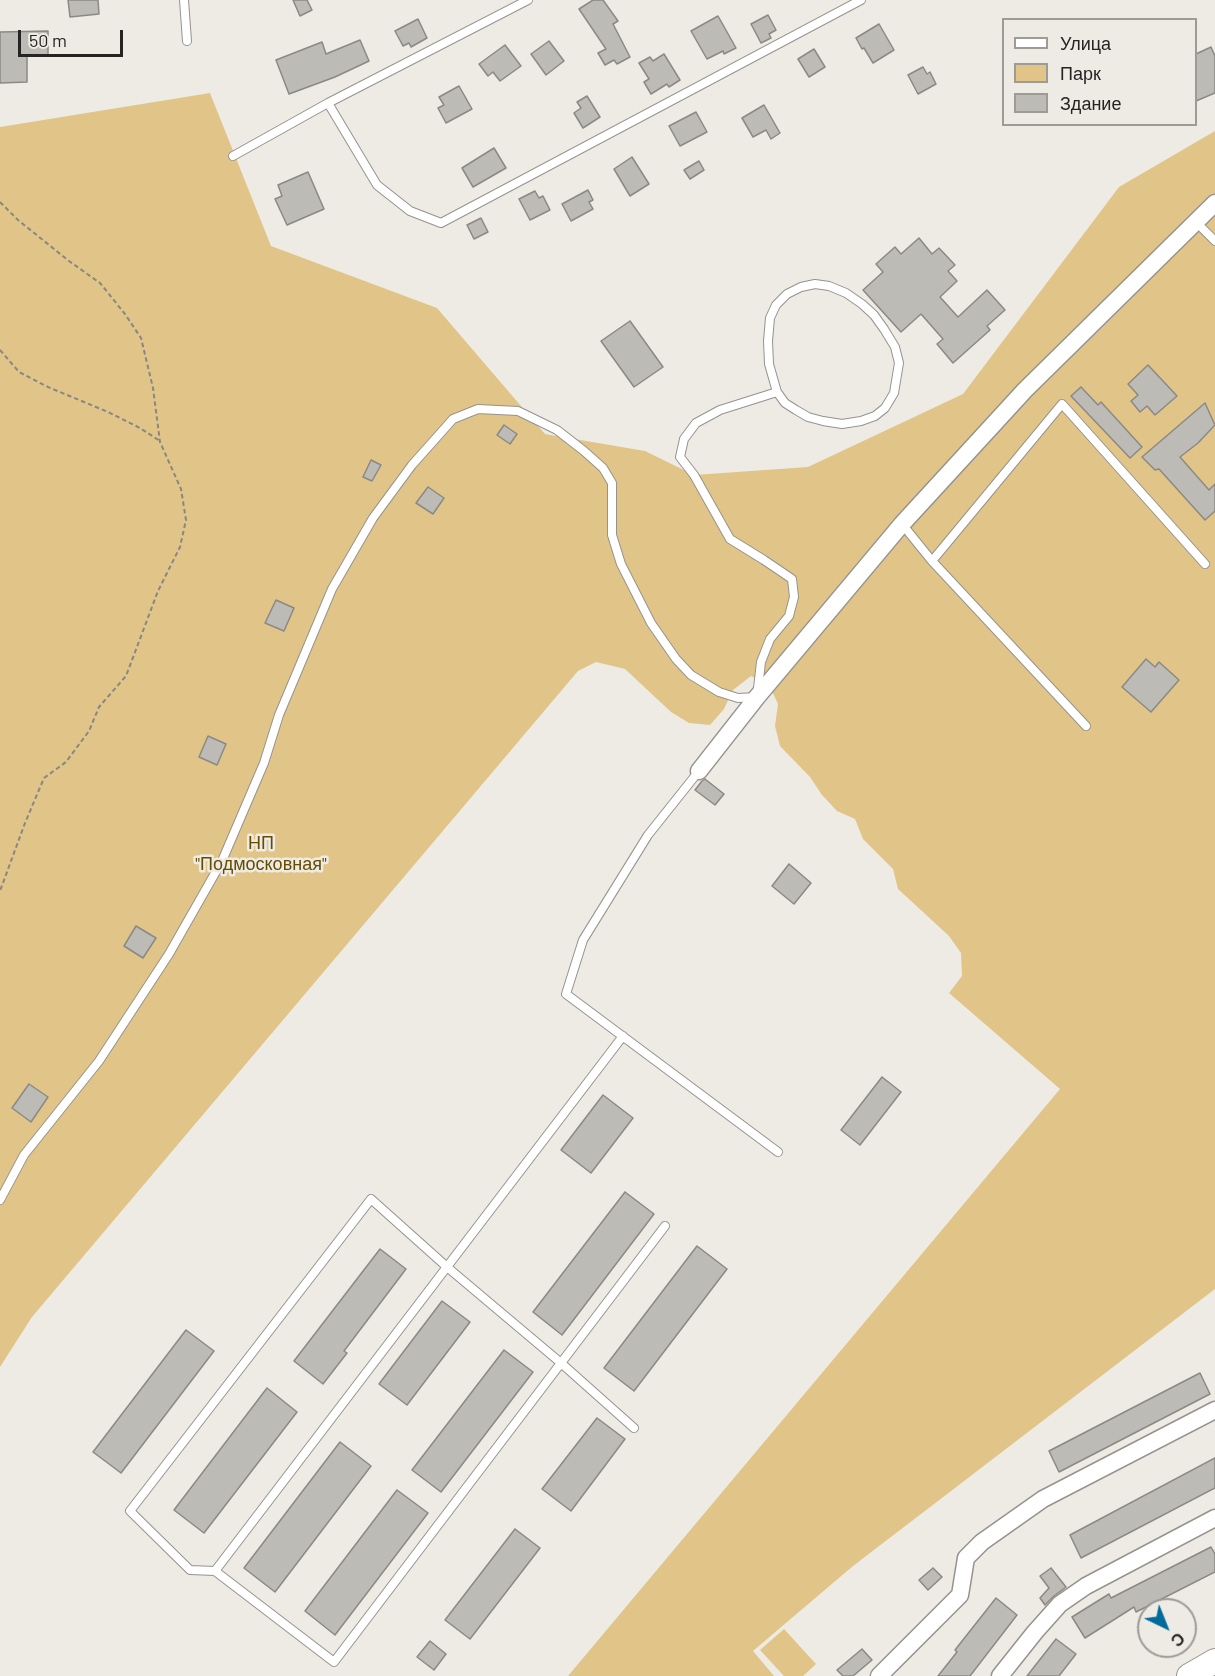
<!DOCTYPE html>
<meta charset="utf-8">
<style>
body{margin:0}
#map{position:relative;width:1215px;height:1676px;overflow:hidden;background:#eeebe5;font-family:Barlow,sans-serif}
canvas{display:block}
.legend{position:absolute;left:1002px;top:18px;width:195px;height:108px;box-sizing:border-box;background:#eeebe5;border:2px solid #9e9b97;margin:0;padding:8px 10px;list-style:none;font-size:18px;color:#252422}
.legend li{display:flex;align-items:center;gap:12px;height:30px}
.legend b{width:30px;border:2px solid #9e9b97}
.north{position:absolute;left:1137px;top:1598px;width:60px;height:60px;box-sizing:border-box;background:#eeebe5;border:2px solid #9e9b97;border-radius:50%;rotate:137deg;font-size:16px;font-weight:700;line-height:24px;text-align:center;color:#252422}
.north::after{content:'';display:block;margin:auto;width:21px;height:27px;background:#016c99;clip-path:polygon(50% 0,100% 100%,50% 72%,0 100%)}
.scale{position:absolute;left:18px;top:30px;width:105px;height:27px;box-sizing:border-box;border:3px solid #252422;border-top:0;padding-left:8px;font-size:18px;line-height:21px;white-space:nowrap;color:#252422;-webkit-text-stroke:4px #eeebe5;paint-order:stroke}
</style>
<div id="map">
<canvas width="1215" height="1676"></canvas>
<ul class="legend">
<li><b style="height:8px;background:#fff"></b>Улица</li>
<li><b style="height:16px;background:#e1c588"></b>Парк</li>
<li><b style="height:16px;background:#bdbbb5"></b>Здание</li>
</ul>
<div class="north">С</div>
<div class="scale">50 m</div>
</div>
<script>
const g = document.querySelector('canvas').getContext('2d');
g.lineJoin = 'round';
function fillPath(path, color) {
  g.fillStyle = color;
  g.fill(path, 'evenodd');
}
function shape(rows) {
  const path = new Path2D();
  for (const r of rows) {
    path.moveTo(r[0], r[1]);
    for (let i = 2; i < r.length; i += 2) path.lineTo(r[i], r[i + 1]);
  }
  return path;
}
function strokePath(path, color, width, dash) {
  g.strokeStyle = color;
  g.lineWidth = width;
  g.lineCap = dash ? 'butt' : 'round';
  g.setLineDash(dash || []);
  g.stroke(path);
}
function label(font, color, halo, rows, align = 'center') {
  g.font = font + ' Barlow,sans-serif';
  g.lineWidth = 5;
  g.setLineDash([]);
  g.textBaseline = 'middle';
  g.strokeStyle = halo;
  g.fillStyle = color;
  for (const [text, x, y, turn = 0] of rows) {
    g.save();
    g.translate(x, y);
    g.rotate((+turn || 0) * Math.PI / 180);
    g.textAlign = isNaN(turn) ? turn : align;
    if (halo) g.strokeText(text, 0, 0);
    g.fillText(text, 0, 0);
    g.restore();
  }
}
const green = shape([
 [210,93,271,246,437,308,545,434,645,451,694,475,808,467,963,394,1119,187,1215,131,1215,1289,853,1566,753,1651,774,1676,568,1676,1060,1089,949,993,962,976,961,953,949,936,898,889,893,869,863,839,855,819,837,811,822,795,810,777,780,746,775,726,778,704,769,685,751,676,733,690,724,709,710,725,689,723,671,712,625,669,596,662,578,671,32,1317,0,1367,0,127],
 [784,1629,816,1664,803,1676,784,1676,760,1650]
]);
const building = shape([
 [68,0,98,0,99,14,70,17,68,0],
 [293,0,307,0,312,10,300,16,293,0],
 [593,0,603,0,618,21,613,24,630,57,617,64,614,60,605,65,598,53,606,49,579,9,593,0],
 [768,15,776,30,769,34,771,38,761,43,751,24,768,15],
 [718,16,736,48,724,54,723,51,707,59,691,31,718,16],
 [418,19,427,38,411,47,409,43,403,46,395,31,418,19],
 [879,24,894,50,873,63,864,48,862,49,856,38,879,24],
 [48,31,48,55,27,55,27,82,0,83,0,32,48,31],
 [360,40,369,61,335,77,289,94,276,60,322,42,326,54,360,40],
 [549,41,564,61,546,75,531,54,549,41],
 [505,45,521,66,500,81,493,72,488,76,479,64,505,45],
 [1211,47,1215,56,1215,93,1196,101,1196,54,1211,47],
 [814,49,825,67,809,77,798,59,814,49],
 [664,54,680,80,669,87,667,84,651,94,644,82,649,79,639,63,650,57,653,61,664,54],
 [923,67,927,74,930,72,936,84,918,94,908,75,923,67],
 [459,86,472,109,446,123,438,108,444,105,439,97,459,86],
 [587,96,600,117,583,128,574,113,581,108,577,102,587,96],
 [764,105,780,133,771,139,766,130,753,137,742,118,764,105],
 [696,112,707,132,680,146,669,126,696,112],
 [494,148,506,168,473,187,462,168,494,148],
 [632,157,649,184,630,196,614,169,632,157],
 [699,161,704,170,690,179,684,170,699,161],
 [308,172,324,209,287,225,275,199,282,196,278,185,308,172],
 [588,190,593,200,589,202,593,209,571,221,562,204,588,190],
 [535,191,539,198,543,196,550,210,530,220,519,199,535,191],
 [481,218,488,232,474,239,467,225,481,218],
 [919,238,932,254,939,248,955,265,948,271,957,281,940,297,958,317,987,290,1005,310,987,326,990,330,953,363,937,344,943,339,921,314,901,332,863,290,883,272,876,264,895,247,901,254,919,238],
 [630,321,663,367,634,387,601,341,630,321],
 [1148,365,1177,396,1155,415,1147,406,1140,412,1131,401,1138,395,1128,384,1148,365],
 [1081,387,1098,405,1101,402,1142,447,1130,458,1071,396,1081,387],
 [1205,403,1215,425,1198,443,1180,457,1209,490,1215,484,1215,511,1205,520,1159,469,1155,470,1142,457,1205,403],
 [504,425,517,434,510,444,497,435,504,425],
 [371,460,381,465,372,481,363,477,371,460],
 [428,487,444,498,433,514,416,503,428,487],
 [276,600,294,608,284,631,265,623,276,600],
 [1146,659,1155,667,1159,662,1179,680,1151,712,1122,687,1146,659],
 [208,736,226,744,217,765,199,757,208,736],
 [705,779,724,794,715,805,695,790,702,781,705,779],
 [789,864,811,883,794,904,772,886,789,864],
 [136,926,156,938,143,958,124,946,136,926],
 [882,1077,901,1092,860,1145,841,1130,882,1077],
 [29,1084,48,1097,31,1122,12,1108,29,1084],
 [603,1095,633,1118,591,1173,561,1150,603,1095],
 [625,1192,654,1214,562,1335,533,1312,625,1192],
 [697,1246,727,1269,634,1391,604,1368,697,1246],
 [380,1249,406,1269,344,1351,347,1353,323,1384,294,1361,380,1249],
 [442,1301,470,1322,407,1405,379,1384,442,1301],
 [186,1330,214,1351,121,1473,93,1452,186,1330],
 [504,1350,533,1372,441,1492,412,1470,504,1350],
 [1200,1373,1210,1394,1059,1472,1049,1451,1200,1373],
 [267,1388,297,1412,204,1533,174,1510,267,1388],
 [597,1418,625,1439,571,1511,542,1489,597,1418],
 [340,1442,371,1466,275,1592,244,1568,340,1442],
 [1215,1458,1215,1488,1081,1558,1070,1535,1215,1458],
 [397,1490,428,1513,335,1635,305,1611,397,1490],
 [515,1529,540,1548,470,1639,445,1620,515,1529],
 [1211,1547,1215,1554,1215,1572,1136,1612,1134,1607,1085,1638,1072,1617,1109,1594,1111,1598,1211,1547],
 [933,1568,942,1577,928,1590,919,1580,933,1568],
 [1051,1568,1066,1587,1054,1596,1045,1605,1040,1598,1049,1588,1040,1576,1051,1568],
 [996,1598,1017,1615,970,1676,938,1676,957,1652,955,1650,996,1598],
 [1056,1639,1076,1654,1059,1676,1027,1676,1056,1639],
 [430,1641,446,1654,434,1670,417,1657,430,1641],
 [862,1649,872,1660,853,1676,843,1676,837,1670,862,1649]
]);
const path = shape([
 [0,202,18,220,69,261,100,283,125,314,141,338,153,388,160,442,181,489,186,520,180,547,158,591,126,676,99,707,89,731,66,762,44,778,25,823,0,891],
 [0,350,19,372,48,387,108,412,140,428,160,441]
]);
const service = shape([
 [184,0,187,41],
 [328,103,377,185,410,211,441,223,861,0],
 [233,156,328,103,528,0],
 [1196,222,1215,241],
 [815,284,829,286,846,293,862,304,874,315,884,329,895,347,899,363,894,393,885,408,875,416,861,421,842,424,823,421,808,417,796,410,785,403,777,392,769,364,768,341,770,318,776,305,787,294,801,287,815,284],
 [902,524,932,561,1086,726],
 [932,561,1062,404,1205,564],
 [699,771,648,835,583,940,566,994,778,1152],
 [623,1036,215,1571,334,1662,665,1226],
 [0,1200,24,1155,99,1061,169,954,222,861,264,763,279,715,332,589,373,518,412,465,453,419,478,409,518,411,557,430,584,451,603,468,612,483,612,535,621,564,651,623,676,659,691,675,719,692,738,698,757,697,761,662,770,639,789,616,794,597,792,579,764,560,730,539,694,475,680,457,684,439,696,423,720,410,777,392],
 [215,1571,190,1570,130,1511,371,1199,447,1267,561,1363,634,1428]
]);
const minor = shape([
 [699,771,757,697,902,524,1025,390,1215,203],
 [879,1676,960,1595,966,1558,982,1542,1043,1499,1215,1410],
 [1000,1676,1035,1632,1060,1604,1086,1586,1215,1518]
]);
const secondary = shape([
 [1189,1676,1215,1661]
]);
const parkNames = [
 ["НП",261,843],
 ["\"Подмосковная\"",261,864]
];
fillPath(green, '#e1c588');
fillPath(building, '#bdbbb5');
strokePath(building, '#8c8984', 1.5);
strokePath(service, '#96938e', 10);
strokePath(minor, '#96938e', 19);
strokePath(secondary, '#96938e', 26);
strokePath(path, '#898783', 2, [4.5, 3]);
strokePath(service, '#fff', 8);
strokePath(minor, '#fff', 16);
strokePath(secondary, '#fff', 24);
label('18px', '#664c00', '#eeebe5', parkNames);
</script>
